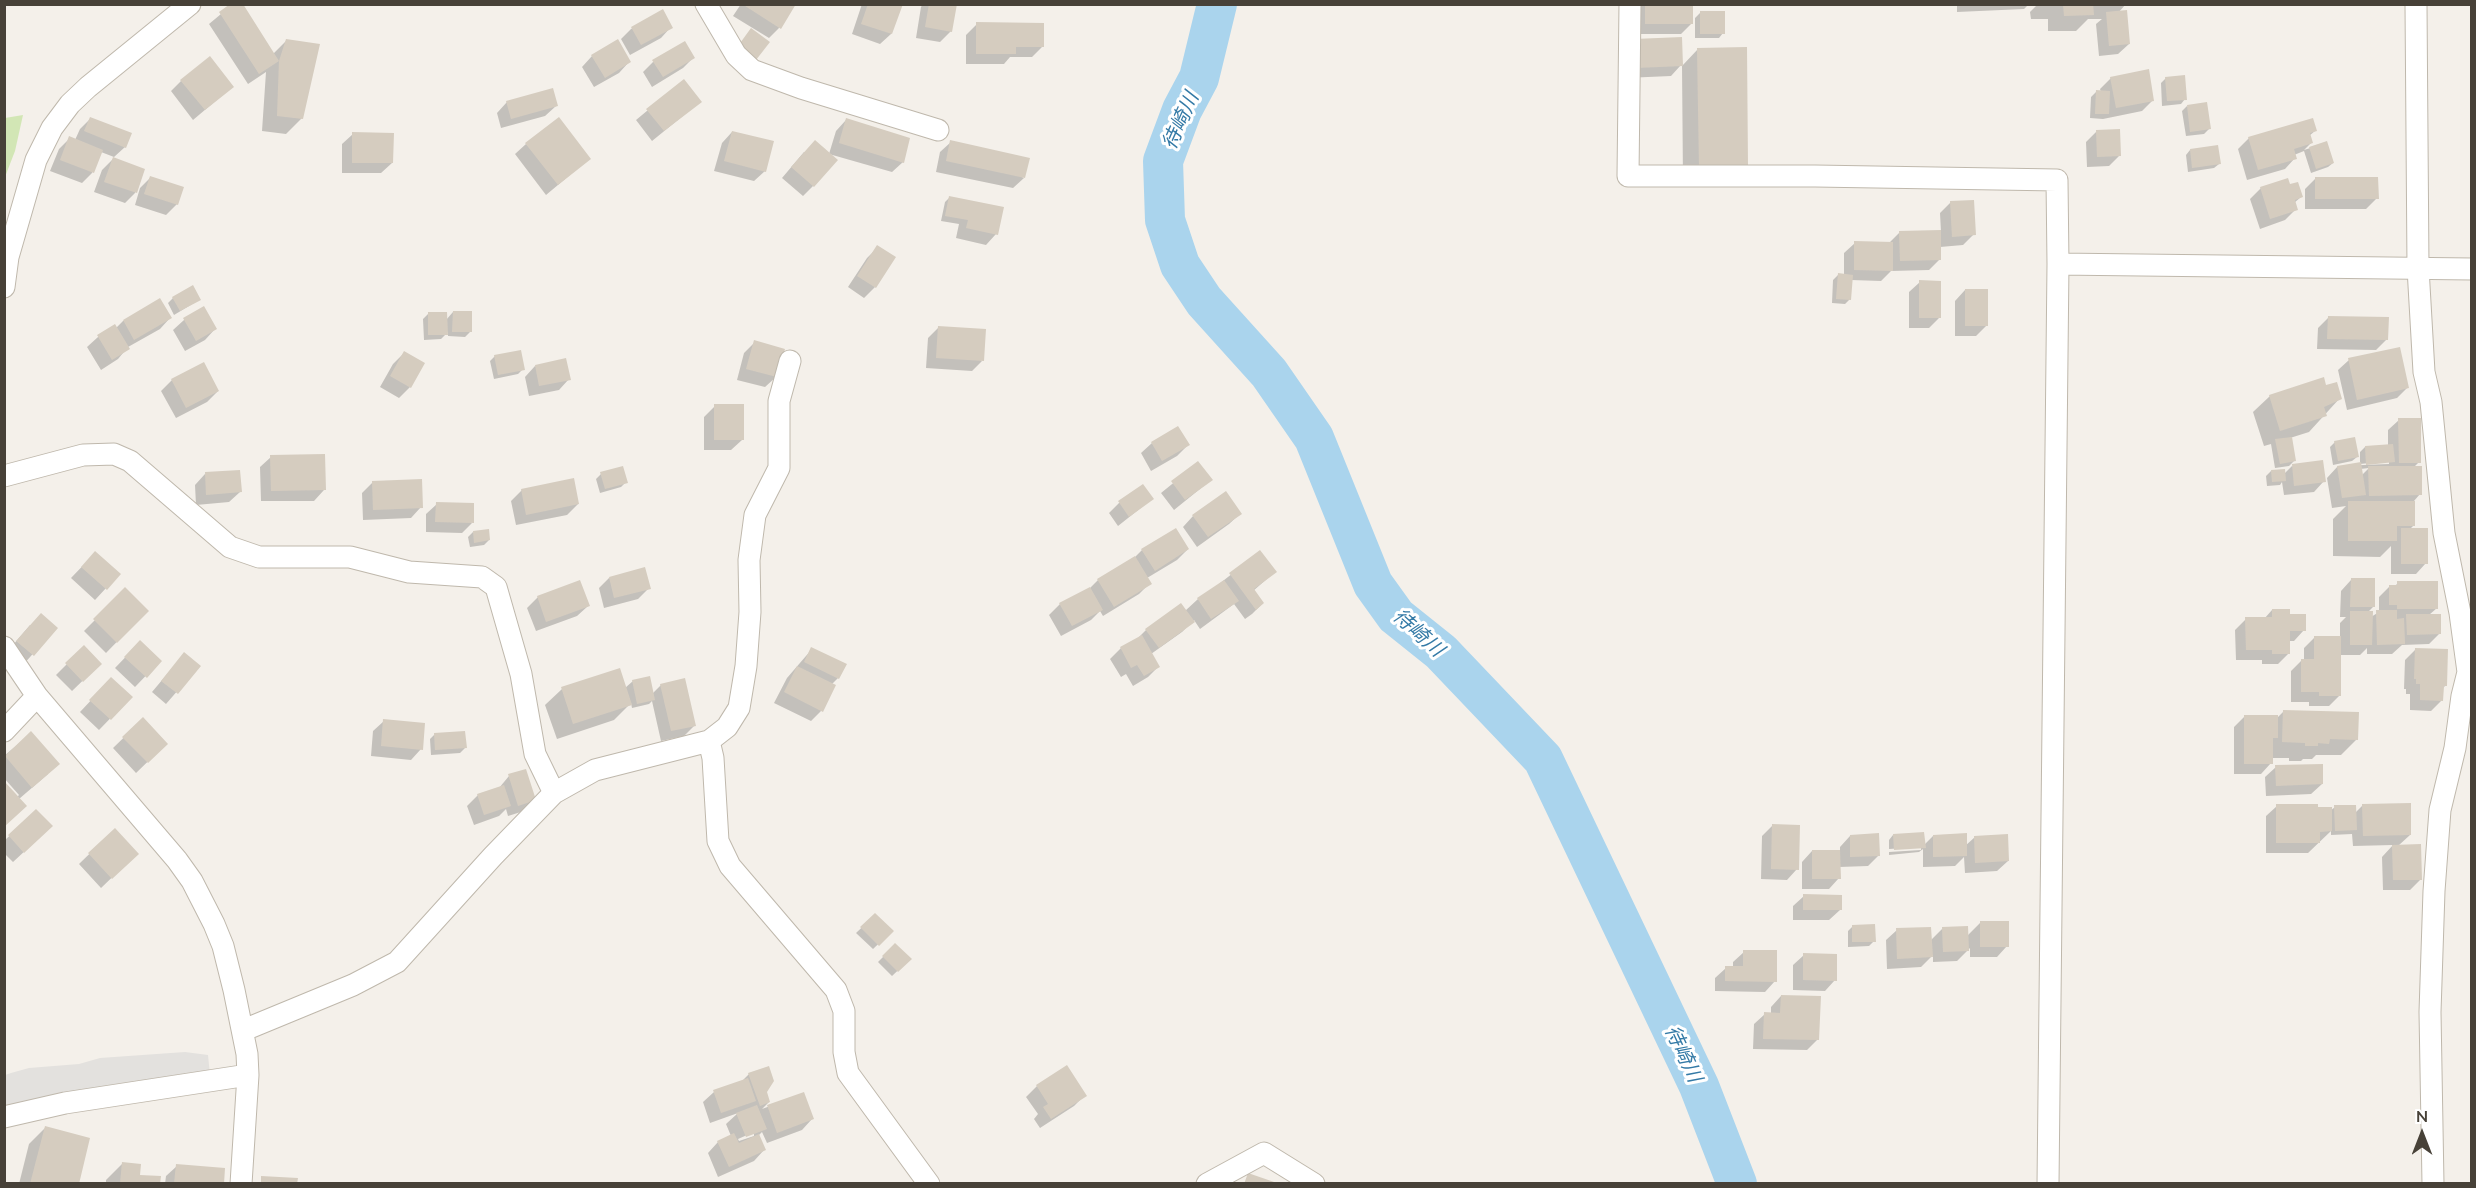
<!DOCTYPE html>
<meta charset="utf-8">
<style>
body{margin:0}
#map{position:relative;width:2476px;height:1188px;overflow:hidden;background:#f4f0ea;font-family:Mulish,sans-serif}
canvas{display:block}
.frame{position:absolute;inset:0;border:6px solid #474138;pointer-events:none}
.north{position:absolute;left:2392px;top:1104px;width:60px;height:60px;-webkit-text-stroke:4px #fff;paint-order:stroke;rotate:0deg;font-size:16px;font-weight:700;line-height:24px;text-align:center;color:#474138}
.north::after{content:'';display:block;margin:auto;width:21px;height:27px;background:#474138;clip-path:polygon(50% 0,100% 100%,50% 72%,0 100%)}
</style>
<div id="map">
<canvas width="2476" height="1188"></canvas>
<div class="frame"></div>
<div class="north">N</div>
</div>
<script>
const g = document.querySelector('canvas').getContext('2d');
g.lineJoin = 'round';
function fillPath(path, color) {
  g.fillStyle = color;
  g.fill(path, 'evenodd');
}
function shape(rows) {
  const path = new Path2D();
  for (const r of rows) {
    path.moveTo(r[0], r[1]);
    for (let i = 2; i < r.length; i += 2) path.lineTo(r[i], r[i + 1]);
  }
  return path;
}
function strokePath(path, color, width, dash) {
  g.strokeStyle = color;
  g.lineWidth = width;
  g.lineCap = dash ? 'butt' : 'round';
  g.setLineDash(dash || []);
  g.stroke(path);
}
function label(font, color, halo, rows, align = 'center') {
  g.font = font + ' Mulish,"Noto Sans JP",sans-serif';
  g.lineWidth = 6;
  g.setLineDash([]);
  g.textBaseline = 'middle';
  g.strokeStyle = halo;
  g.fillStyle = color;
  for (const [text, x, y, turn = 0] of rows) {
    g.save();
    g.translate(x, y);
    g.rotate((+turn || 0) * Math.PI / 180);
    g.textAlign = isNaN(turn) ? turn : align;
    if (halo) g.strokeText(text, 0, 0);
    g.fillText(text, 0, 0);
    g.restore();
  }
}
const green = shape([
 [23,115,15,151,5,177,5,118]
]);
const parking = shape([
 [185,1052,208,1055,210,1075,5,1112,5,1075,11,1073,29,1068,79,1064,100,1058]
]);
const shadow = shape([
 [233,4,273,54,287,40,302,118,286,134,262,131,266,72,248,84,209,24],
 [741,4,795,4,779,28,769,38,733,16],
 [862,4,902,4,891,34,880,44,852,34],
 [923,4,955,4,951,31,940,42,916,38,921,7],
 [1634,4,1692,4,1692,23,1681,34,1635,34],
 [1957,4,2029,4,2024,9,1957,12],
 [2038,4,2126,4,2118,13,2129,44,2118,54,2099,56,2096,24,2102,19,2088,19,2076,31,2048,31,2048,19,2031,19,2030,12],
 [663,11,671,27,661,38,630,55,621,39,631,29],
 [1700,13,1723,33,1719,38,1695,38,1695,18],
 [977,24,1042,47,1032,57,1010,57,1004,64,966,64,966,35],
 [1698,49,1731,182,1683,182,1682,66],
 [1624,51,1681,65,1671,76,1625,78],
 [592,56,629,62,619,73,594,87,582,67],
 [693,58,683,68,652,87,643,72,653,62],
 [2111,78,2153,100,2142,111,2103,119,2090,118,2091,97,2096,92,2101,92,2100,89],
 [2166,78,2185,99,2181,104,2162,106,2161,83],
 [181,81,232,87,193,120,171,91],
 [683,81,700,102,652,141,636,120],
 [507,102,556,106,545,116,501,128,497,113],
 [2187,106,2209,129,2204,134,2186,136,2182,111],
 [90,119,125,147,114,157,101,152,92,173,82,183,50,171,59,149,70,138,75,140,80,129],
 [846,120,903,162,892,172,829,154,813,186,803,196,782,178,804,152,829,154,836,131],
 [2097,131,2119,156,2109,166,2087,167,2086,142],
 [2315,131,2309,136,2311,143,2304,150,2326,143,2333,163,2328,167,2311,173,2304,151,2294,155,2295,158,2285,169,2247,180,2238,149,2249,138],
 [732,132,765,171,754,181,714,171,722,143],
 [353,134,392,163,381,173,342,173,342,144],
 [951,142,1024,178,1013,188,936,172,940,152],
 [526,144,589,159,546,195,515,154],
 [2190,150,2219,164,2214,168,2188,172,2186,155],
 [113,159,143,170,135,193,125,203,94,192,102,170],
 [150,178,177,204,166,215,135,205,140,188],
 [2315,179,2377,198,2366,209,2305,209,2305,189],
 [2289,186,2301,197,2294,203,2296,209,2285,220,2260,229,2250,199,2261,188],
 [950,197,996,234,986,245,956,238,959,224,941,221,945,202],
 [1951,202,1974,234,1963,245,1940,247,1940,259,1929,270,1891,271,1881,281,1851,280,1850,299,1845,304,1832,303,1833,280,1838,275,1844,275,1844,253,1855,243,1889,243,1900,232,1941,232,1940,213],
 [878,247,894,258,875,287,864,298,848,287,867,258],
 [1920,282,1939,318,1929,328,1909,328,1909,292],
 [1965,290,1987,325,1976,336,1955,336,1955,301],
 [173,298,199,300,174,315,168,303],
 [203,308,215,329,205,340,185,351,173,330,184,320],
 [453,312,470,332,465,337,448,336,448,332,441,339,424,340,423,319,428,314,446,320],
 [170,318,160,329,128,347,118,359,101,370,87,347,98,337,114,326,116,328,123,321],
 [2328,318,2387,339,2376,350,2317,349,2318,328],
 [939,327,982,361,972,371,926,368,928,338],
 [755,342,776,377,765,387,737,380,744,353],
 [404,353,410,387,399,398,380,387,393,364],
 [495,356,523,369,518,374,494,379,490,361],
 [2349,360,2407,388,2397,398,2347,410,2338,370],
 [535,366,569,379,559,390,529,396,525,377],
 [172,380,218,391,207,402,176,418,161,391],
 [2325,387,2340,398,2309,432,2290,438,2294,461,2289,466,2275,468,2271,444,2264,446,2253,412,2270,396],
 [715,406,742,440,731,450,704,450,704,417],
 [2399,420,2419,462,2414,467,2420,494,2414,501,2414,525,2409,530,2426,563,2416,574,2391,574,2391,546,2380,557,2333,556,2333,519,2346,506,2332,508,2327,478,2338,466,2389,464,2389,461,2360,464,2360,452,2365,447,2388,445,2388,430],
 [2369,468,2361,476,2360,469],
 [2335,442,2357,457,2352,461,2333,465,2330,447],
 [1152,443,1188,445,1177,456,1151,471,1141,453],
 [271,457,324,490,314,501,261,501,260,467],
 [1198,463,1211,480,1174,510,1161,493],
 [2292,466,2324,481,2314,492,2284,495,2282,482,2280,485,2267,486,2266,476,2271,471,2284,474],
 [205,474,240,492,229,502,196,505,195,485],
 [601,474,626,482,621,487,600,493,596,479],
 [373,482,421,507,411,518,363,520,362,493],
 [522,490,578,504,567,515,516,525,511,501],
 [1152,499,1118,526,1109,513,1119,503],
 [437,504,472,523,462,533,426,532,426,514],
 [1240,514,1229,524,1197,547,1183,527,1193,516],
 [473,532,489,540,484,545,470,547,468,537],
 [1188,549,1177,560,1147,578,1150,583,1139,594,1103,616,1100,611,1091,620,1061,636,1049,615,1060,604,1089,589,1098,580,1135,557,1142,550],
 [1260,552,1275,572,1253,591,1263,603,1252,614,1245,619,1234,604,1200,629,1194,620,1182,632,1151,654,1158,667,1148,677,1133,686,1126,674,1121,677,1110,659,1121,648,1138,638,1146,630,1185,611,1198,599,1219,584],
 [95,553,119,574,95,600,71,578],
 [609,578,649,588,638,599,604,608,599,588],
 [2351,580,2373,607,2367,613,2371,617,2379,612,2379,597,2389,587,2394,587,2398,583,2437,608,2429,615,2439,634,2429,644,2402,645,2392,654,2367,654,2367,648,2360,655,2340,655,2340,695,2329,706,2309,706,2309,702,2291,702,2291,671,2301,661,2304,661,2304,648,2314,638,2340,638,2340,623,2346,617,2340,617,2341,591],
 [125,590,147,611,106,653,84,631],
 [538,597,588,606,577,616,536,631,527,608],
 [2272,610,2289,616,2304,630,2294,641,2288,641,2289,653,2278,664,2262,664,2262,660,2236,660,2235,630,2246,619,2264,619],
 [30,625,56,628,22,666,7,652],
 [140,642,160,661,135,687,115,668],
 [84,647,100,664,72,691,56,675],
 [812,649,838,678,831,685,821,711,811,721,774,703,787,678],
 [2415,650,2446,685,2442,689,2442,700,2431,711,2410,710,2410,694,2406,694,2406,689,2404,689,2405,660],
 [184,654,199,666,166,704,152,692],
 [111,679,131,697,99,730,80,712],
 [633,681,652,694,661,685,694,726,684,736,661,741,652,701,649,704,632,708,631,703,614,720,557,739,545,705,562,689,625,688],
 [2284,711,2357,739,2341,755,2316,755,2312,759,2303,759,2301,761,2289,761,2289,758,2271,758,2271,763,2261,774,2234,774,2234,727,2245,716,2278,717],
 [143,719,166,744,136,773,113,748],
 [384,721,421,749,411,760,371,756,373,731],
 [31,733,48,774,19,799,17,797,19,795,4,778,4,756],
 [435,734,465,748,460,753,431,755,430,739],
 [2276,767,2322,784,2311,794,2266,796,2265,777],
 [509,776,534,800,524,811,508,816,506,809,499,816,474,825,467,806,478,795,499,788],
 [2363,805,2410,835,2398,846,2421,879,2410,890,2383,890,2382,857,2393,845,2353,846,2352,834,2331,835,2331,831,2308,853,2266,853,2266,816,2277,806,2330,811,2335,807,2355,813],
 [36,811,40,837,13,862,4,853,4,841],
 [1773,825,1797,869,1787,880,1761,879,1762,836],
 [114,830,126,864,101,888,79,864],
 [1893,835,1924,845,1933,836,1965,846,1975,837,2008,861,1997,871,1965,873,1964,857,1955,866,1923,867,1923,849,1919,852,1889,855,1889,852,1921,850,1921,847,1889,849,1889,840],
 [1850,836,1879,855,1868,866,1839,867,1839,878,1829,889,1802,889,1802,862,1812,851,1840,851,1840,847],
 [1804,896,1840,910,1829,920,1793,920,1793,906],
 [875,915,892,931,873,949,856,933],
 [1980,923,2007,946,1997,957,1970,957,1970,948,1957,961,1933,962,1933,955,1921,967,1887,969,1886,940,1897,930,1931,940,1943,928,1967,936],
 [1853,926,1874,941,1869,946,1848,947,1848,931],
 [895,945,910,959,892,976,878,962],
 [1744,952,1775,981,1765,992,1715,991,1715,978,1726,968,1733,968,1733,962],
 [1804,955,1835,980,1825,991,1793,990,1793,965],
 [1781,996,1818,1039,1807,1050,1753,1049,1754,1024,1765,1014,1771,1014,1771,1007],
 [1066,1067,1085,1095,1074,1106,1040,1128,1034,1119,1038,1114,1026,1097,1037,1086],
 [749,1074,765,1092,769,1102,762,1109,803,1094,812,1119,802,1130,767,1143,762,1132,758,1136,764,1150,754,1161,718,1177,708,1153,718,1142,731,1136,726,1124,738,1113,710,1123,703,1102,714,1092,742,1081],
 [754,1132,754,1136,739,1141,738,1139],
 [45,1128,77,1184,19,1184,29,1144],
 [122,1164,139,1176,159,1184,106,1184,106,1180],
 [177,1166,222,1184,165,1184,166,1176]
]);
const river = shape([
 [1217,4,1199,78,1182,110,1163,161,1165,220,1180,265,1204,301,1269,373,1314,438,1373,584,1396,616,1441,652,1543,759,1699,1086,1737,1184]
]);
const building = shape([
 [230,4,243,4,279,61,259,74,219,12],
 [742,4,796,4,781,29],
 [868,4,903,4,892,34,861,24],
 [929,4,957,4,952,32,925,27],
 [1645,4,1693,4,1693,24,1645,24],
 [2063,4,2093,4,2094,15,2064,16],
 [663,9,673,28,641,45,631,27],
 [2127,10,2130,44,2109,46,2106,12],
 [1700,11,1725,11,1725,34,1700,34],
 [976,22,1044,23,1044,47,1016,47,1016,54,976,54],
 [751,28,770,42,756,60,738,46],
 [1682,37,1683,66,1635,68,1634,39],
 [286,39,320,44,303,119,277,116,279,61],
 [618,39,631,62,605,78,591,55],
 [685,41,695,58,663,77,652,60],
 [1747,47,1748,166,1699,167,1697,48],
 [210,56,234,87,205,110,180,80],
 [2149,69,2154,101,2116,108,2110,77],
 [2185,75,2187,100,2167,101,2165,77],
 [684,79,702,102,664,131,646,109],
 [553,88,558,106,511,119,506,101],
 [2096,90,2110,91,2109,114,2095,114],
 [2207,102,2211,129,2190,132,2187,105],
 [90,117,132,133,126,148,84,131],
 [559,117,591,159,558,185,525,143],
 [846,118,910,138,904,163,839,143],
 [2313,118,2317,131,2310,133,2313,143,2294,149,2297,159,2258,170,2248,137],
 [2120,129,2121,156,2097,157,2096,130],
 [732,131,774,141,766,172,724,161],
 [352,132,394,133,393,163,352,163],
 [69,136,103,150,94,173,60,160],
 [815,140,838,160,814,187,791,167],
 [950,140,1030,158,1025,178,946,161],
 [2327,141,2334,163,2316,169,2309,147],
 [2218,145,2221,164,2192,168,2190,149],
 [113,157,145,169,137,193,104,182],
 [150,176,184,187,178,205,144,194],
 [2315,177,2378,177,2379,199,2315,199],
 [2288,178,2290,184,2298,182,2303,197,2295,200,2298,210,2270,219,2260,187],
 [949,196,1004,207,998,235,966,228,968,220,945,216],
 [1974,200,1976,235,1952,237,1950,201],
 [1941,230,1941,260,1900,261,1899,231],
 [1854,241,1893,242,1893,271,1854,270],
 [877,245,896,257,876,288,857,276],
 [1838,273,1853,275,1851,300,1836,299],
 [1919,280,1941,281,1941,318,1919,318],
 [193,285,201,300,180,311,172,297],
 [1965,289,1988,289,1988,326,1965,326],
 [160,298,172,318,134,340,123,320],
 [204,306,217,329,196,341,183,318],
 [453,311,472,311,472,332,452,332],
 [428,312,447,312,448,335,428,335],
 [2328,316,2389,317,2388,340,2327,339],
 [115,324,130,349,112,360,97,335],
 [938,326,986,329,984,361,936,358],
 [754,340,785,349,777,377,746,369],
 [2400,347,2409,388,2357,400,2348,358],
 [521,350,525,370,498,375,494,355],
 [404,351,425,363,411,388,390,376],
 [566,358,571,380,539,386,535,365],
 [204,362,219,391,186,408,171,379],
 [2324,377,2326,385,2337,382,2342,399,2324,407,2327,416,2280,431,2269,395],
 [714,404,744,404,744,440,714,440],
 [2398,418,2421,418,2421,463,2399,463],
 [1178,426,1190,445,1162,461,1151,442],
 [2292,437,2296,461,2280,464,2275,439],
 [2355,437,2359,457,2338,461,2334,441],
 [2393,444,2395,462,2366,465,2365,446],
 [325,454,326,490,271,491,270,455],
 [2323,460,2326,482,2294,486,2292,464],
 [1198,461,1213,480,1185,500,1171,481],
 [2361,462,2366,495,2342,498,2337,466],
 [623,466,628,483,605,489,600,472],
 [2368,466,2422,466,2422,495,2369,496],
 [2285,469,2286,481,2272,482,2271,470],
 [240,470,242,492,206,495,205,472],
 [574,478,579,504,526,515,521,489],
 [422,479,423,508,373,510,372,481],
 [1143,484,1154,499,1129,517,1118,501],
 [1226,491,1242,514,1208,537,1192,515],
 [2348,501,2415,501,2415,526,2397,526,2397,541,2348,541],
 [436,502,474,503,474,523,435,522],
 [1176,528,1189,549,1155,571,1141,549],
 [2401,528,2428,528,2428,564,2401,564],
 [489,529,490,540,474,543,473,531],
 [1260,550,1277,572,1254,589,1264,603,1256,610,1229,573],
 [95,551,121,574,107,590,81,567],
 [1135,556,1152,584,1114,607,1097,579],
 [645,567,651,589,614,598,609,577],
 [2351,578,2375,578,2375,607,2350,607],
 [580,580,590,606,546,622,537,596],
 [1224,580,1239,601,1211,619,1197,598],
 [2397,581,2438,581,2438,609,2397,609,2397,605,2389,605,2389,585,2397,585],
 [125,587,149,611,117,643,93,619],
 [1090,587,1103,610,1072,626,1059,603],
 [1181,603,1195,622,1159,648,1145,629],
 [2272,609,2290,609,2290,614,2306,614,2306,631,2290,631,2290,654,2272,654,2272,650,2246,650,2245,617,2272,617],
 [2376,610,2397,610,2397,619,2404,618,2405,644,2377,645],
 [2350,611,2373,611,2372,645,2350,645],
 [41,613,58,628,34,656,16,641],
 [2406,614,2441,614,2441,634,2407,635],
 [1142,635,1160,667,1144,676,1137,665,1131,668,1120,647],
 [2314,636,2341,636,2341,696,2319,696,2319,692,2301,692,2301,659,2314,659],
 [140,640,162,661,147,678,124,657],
 [84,645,102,664,83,682,65,663],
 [811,647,847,664,839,679,804,662],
 [2415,648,2448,649,2447,686,2444,686,2443,701,2420,700,2420,684,2416,684,2416,679,2414,679],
 [184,652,201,666,178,694,161,681],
 [797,666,836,685,823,712,784,692],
 [620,668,632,705,573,724,561,687],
 [650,676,655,700,637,704,632,680],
 [111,677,133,697,111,720,89,700],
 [685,678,696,726,671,731,660,684],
 [2283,710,2359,712,2358,740,2330,739,2329,744,2318,743,2318,746,2305,746,2305,743,2282,742],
 [2244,715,2278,715,2278,738,2273,738,2273,764,2244,764],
 [143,717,168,744,148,763,122,737],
 [383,719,425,723,423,750,381,746],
 [31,731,60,764,32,788,5,756],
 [465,731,467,748,435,750,434,733],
 [2323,764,2323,784,2276,786,2275,765],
 [526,769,536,800,518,806,508,774],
 [4,781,27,806,4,827],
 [504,785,511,806,484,815,477,794],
 [2411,803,2411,835,2363,836,2362,804],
 [2276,804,2318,804,2318,807,2332,807,2332,831,2320,832,2320,843,2276,843],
 [2334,805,2356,805,2357,830,2335,831],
 [36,809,53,826,24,853,8,835],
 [1772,824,1800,825,1799,870,1771,869],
 [115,828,139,854,112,879,88,853],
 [1924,832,1926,848,1894,850,1893,834],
 [1879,833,1880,856,1850,857,1850,835],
 [1967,833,1967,856,1933,857,1933,835],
 [2008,834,2009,861,1975,863,1974,836],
 [2421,844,2422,880,2393,880,2392,845],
 [1812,850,1840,850,1841,879,1812,879],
 [1803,894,1842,895,1842,910,1803,910],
 [875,913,894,931,879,946,860,927],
 [1980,921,2009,921,2009,947,1980,947],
 [1875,924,1876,942,1852,942,1852,925],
 [1968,926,1969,951,1943,952,1942,927],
 [1931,927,1933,957,1897,959,1896,928],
 [895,943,912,959,898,972,882,956],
 [1743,950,1777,950,1777,982,1725,981,1725,966,1743,966],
 [1803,953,1837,954,1837,981,1803,980],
 [1781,995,1821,996,1819,1040,1763,1039,1764,1012,1780,1013],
 [1067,1065,1087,1096,1051,1119,1043,1107,1048,1104,1036,1085],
 [769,1066,774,1081,767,1092,770,1102,760,1106,748,1073],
 [748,1078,756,1101,721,1113,713,1090],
 [804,1092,814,1119,777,1133,767,1105],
 [757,1105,767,1129,746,1137,736,1113],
 [45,1126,90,1138,79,1184,30,1184],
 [734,1133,739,1143,759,1134,766,1150,729,1167,717,1141],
 [122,1162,141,1164,140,1175,161,1176,160,1184,120,1184],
 [176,1164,225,1168,224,1184,174,1184],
 [1248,1173,1277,1183,1277,1184,1244,1184],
 [261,1176,298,1178,297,1184,261,1184]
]);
const minor = shape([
 [706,4,736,55,752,70,801,88,938,130],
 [1630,4,1628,176,1815,176,2057,180,2058,264,2048,1184],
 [2416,4,2418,268,2424,372,2431,402,2444,533,2460,613,2468,672,2462,696,2455,748,2440,810,2434,891,2430,1012,2433,1184],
 [2058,264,2472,269],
 [4,287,8,257,36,160,52,128,70,104,88,87,190,4],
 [4,476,83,455,114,454,130,461,230,547,259,557,350,557,409,572,482,577,496,587,521,674,535,754,554,793],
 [4,647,37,696,177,860,192,881,214,924,223,946,234,990,247,1054,248,1075,241,1184],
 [4,731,37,696],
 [709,741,713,758,718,841,730,866,836,990,844,1011,844,1052,848,1073,929,1184],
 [244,1030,353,985,397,962,493,856,554,793,595,770,709,741,727,727,739,708,746,666,750,612,749,560,755,515,779,468,779,401,790,361],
 [4,1117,65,1103,248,1075],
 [1207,1184,1264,1153,1314,1184]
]);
const waterNames = [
 ["待崎川",1181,121,-66],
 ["待崎川",1418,633,42],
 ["待崎川",1683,1054,65]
];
fillPath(green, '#d2e6b5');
fillPath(parking, '#e3e1de');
fillPath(shadow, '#0003');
strokePath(river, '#aad4ed', 40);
fillPath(building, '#d5ccbf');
strokePath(minor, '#bfb8ac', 23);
strokePath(minor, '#fff', 21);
label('italic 20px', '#347aa6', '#fff', waterNames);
</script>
